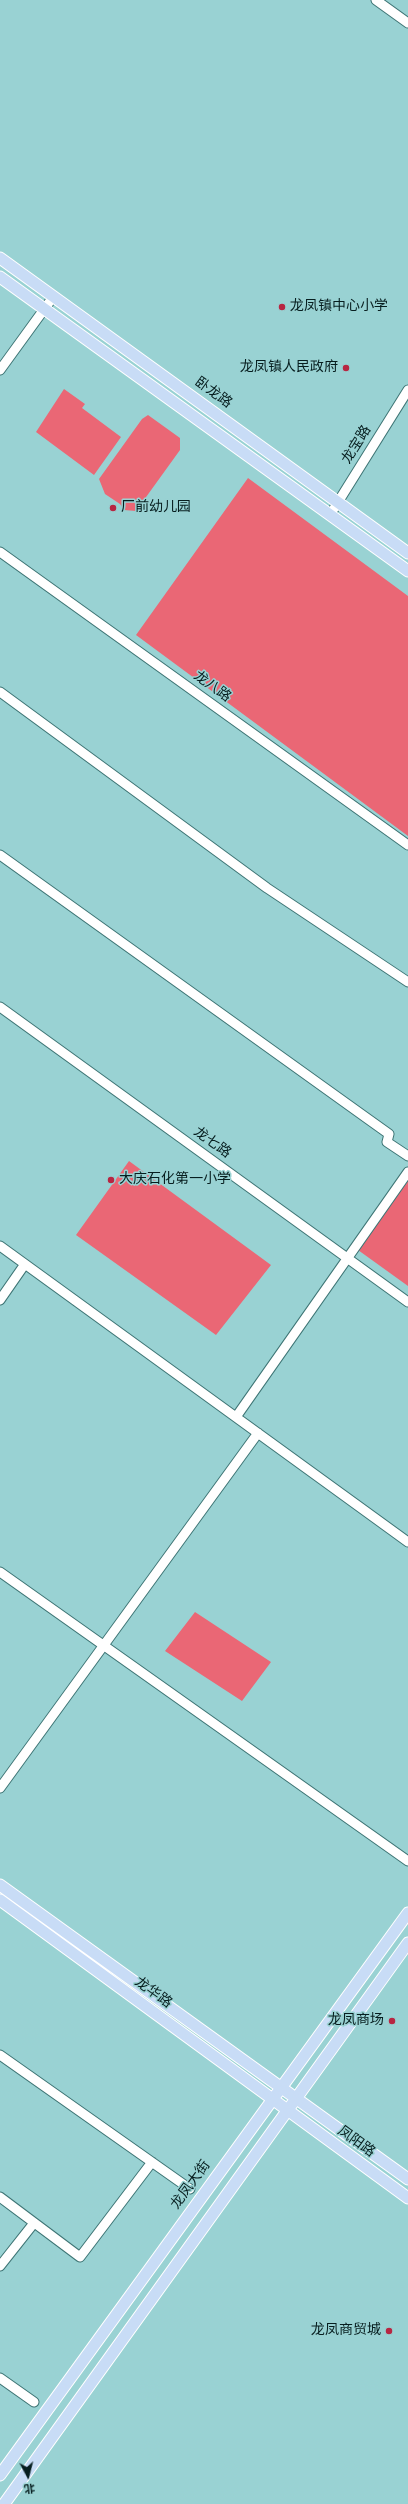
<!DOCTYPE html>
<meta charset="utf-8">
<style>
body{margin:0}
#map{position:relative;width:408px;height:2504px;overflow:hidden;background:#99d2d3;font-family:"Nunito Sans","Noto Sans SC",sans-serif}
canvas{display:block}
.north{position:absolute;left:8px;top:2456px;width:40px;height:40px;-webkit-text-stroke:3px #99d2d3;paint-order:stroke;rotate:173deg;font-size:11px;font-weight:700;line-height:16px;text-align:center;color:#071e1f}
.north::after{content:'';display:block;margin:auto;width:14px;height:18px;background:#071e1f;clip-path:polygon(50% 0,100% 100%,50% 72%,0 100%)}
</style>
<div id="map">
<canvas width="408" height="2504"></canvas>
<div class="north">北</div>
</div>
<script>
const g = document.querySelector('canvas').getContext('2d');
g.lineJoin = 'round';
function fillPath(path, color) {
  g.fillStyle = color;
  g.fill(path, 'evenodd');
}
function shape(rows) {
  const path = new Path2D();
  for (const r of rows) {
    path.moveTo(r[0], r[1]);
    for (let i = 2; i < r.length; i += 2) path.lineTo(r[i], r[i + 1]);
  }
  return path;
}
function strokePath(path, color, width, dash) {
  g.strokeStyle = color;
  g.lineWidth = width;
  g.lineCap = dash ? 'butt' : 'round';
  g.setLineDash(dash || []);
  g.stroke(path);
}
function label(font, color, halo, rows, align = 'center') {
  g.font = font + ' "Nunito Sans","Noto Sans SC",sans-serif';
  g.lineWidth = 3;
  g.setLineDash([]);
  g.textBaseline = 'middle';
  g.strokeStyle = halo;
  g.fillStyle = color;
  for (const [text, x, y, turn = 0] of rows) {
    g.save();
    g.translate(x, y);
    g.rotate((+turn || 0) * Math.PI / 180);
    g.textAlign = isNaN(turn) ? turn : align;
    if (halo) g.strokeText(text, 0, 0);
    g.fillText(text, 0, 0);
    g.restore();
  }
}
const green = shape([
 [64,389,85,404,82,408,121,437,94,475,36,432],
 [148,415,180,438,180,450,136,511,124,510,120,504,105,494,99,479,142,419],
 [248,478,408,596,408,836,136,635],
 [129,1161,271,1265,216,1335,76,1235],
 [408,1181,408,1286,358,1250],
 [195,1612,271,1662,242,1701,165,1651]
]);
const minor = shape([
 [376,0,408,23],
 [0,370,53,297],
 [330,515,408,390],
 [0,552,408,845],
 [0,692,267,888,408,982],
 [0,855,368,1119,389,1134,387,1142,408,1156],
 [0,1007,408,1302],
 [0,1246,408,1542],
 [0,1300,25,1264],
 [236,1417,408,1172],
 [0,1572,408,1861],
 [0,1788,258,1433],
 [0,2055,190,2189],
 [0,2197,80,2257,152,2162],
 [0,2266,34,2223],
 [0,2378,34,2402]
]);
const major = shape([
 [0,258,408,553],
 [0,277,408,571],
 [0,1885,408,2179],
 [0,1900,408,2198],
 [0,2475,408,1913],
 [4,2504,408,1943]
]);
const markers = [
 [282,307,4,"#b72642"],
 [346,368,4,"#b72642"],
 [113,508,4,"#b72642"],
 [111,1180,4,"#b72642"],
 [392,2021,4,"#b72642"],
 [389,2331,4,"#b72642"]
];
const poiNames = [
 ["龙凤镇中心小学",290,307],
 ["龙凤镇人民政府",338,368,"right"],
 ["厂前幼儿园",121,508],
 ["大庆石化第一小学",119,1180],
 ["龙凤商场",384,2021,"right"],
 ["龙凤商贸城",381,2331,"right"]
];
const streetNames = [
 ["卧龙路",213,393,36],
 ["龙宝路",357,445,-58],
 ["龙八路",212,687,36],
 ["龙七路",212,1143,36],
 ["龙华路",153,1993,36],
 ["凤阳路",356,2142,36],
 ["龙凤大街",191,2185,-54]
];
fillPath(green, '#ea6775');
strokePath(minor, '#3e7575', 11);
strokePath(major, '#fff', 13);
strokePath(minor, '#fff', 9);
strokePath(major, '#c8dcf6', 11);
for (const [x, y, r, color] of markers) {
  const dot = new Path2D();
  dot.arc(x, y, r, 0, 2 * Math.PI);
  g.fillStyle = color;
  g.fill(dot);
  strokePath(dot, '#99d2d3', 1.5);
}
label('14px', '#071e1f', '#99d2d3', poiNames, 'left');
label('14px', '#071e1f', '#99d2d3', streetNames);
</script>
